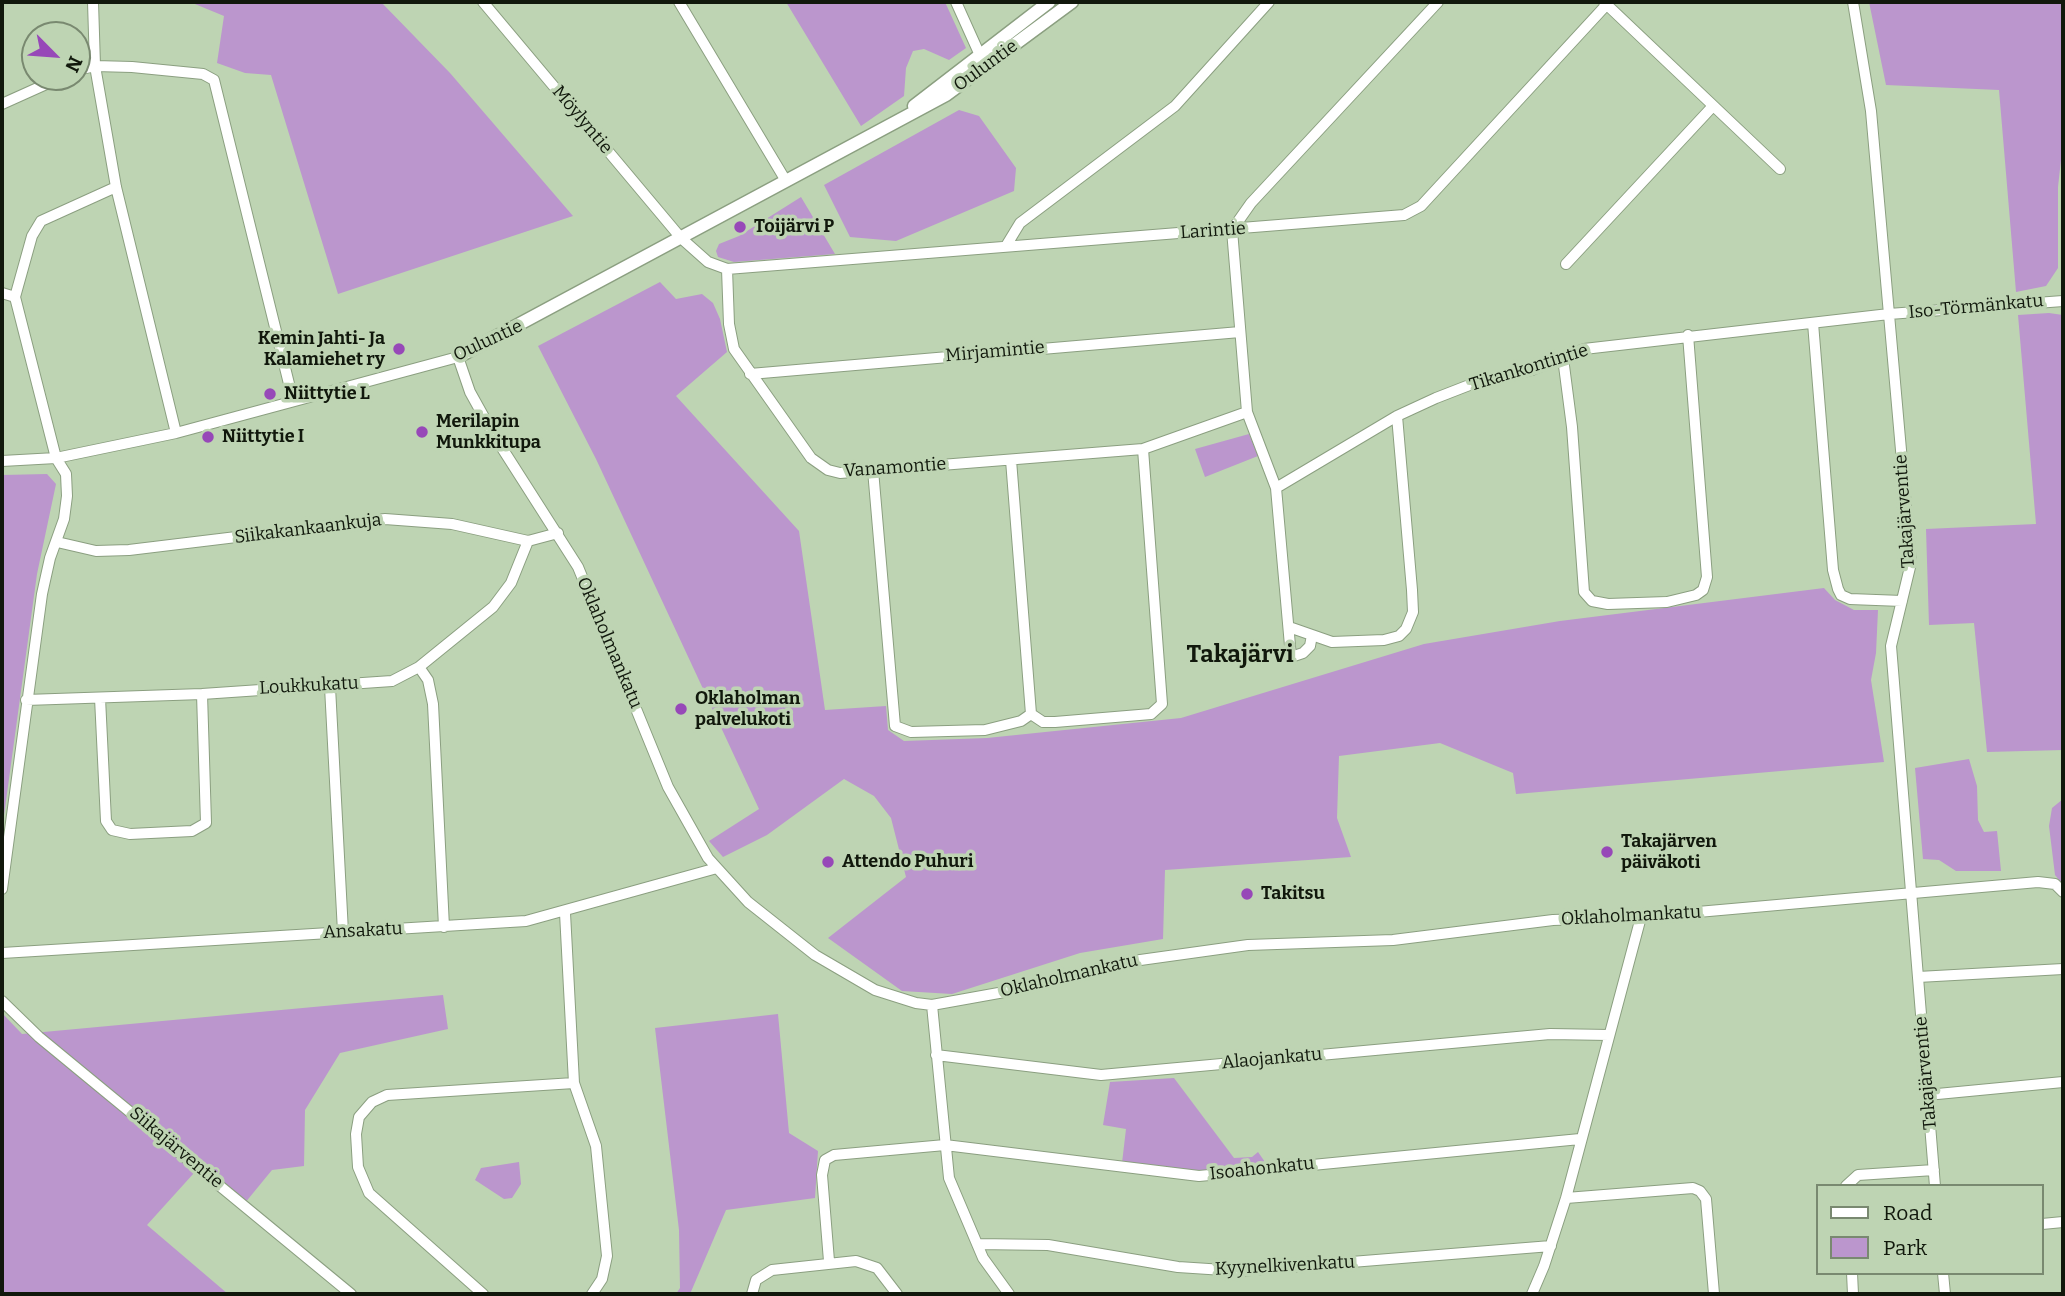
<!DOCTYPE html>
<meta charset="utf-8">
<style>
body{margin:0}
#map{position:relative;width:2065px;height:1296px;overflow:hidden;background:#bed4b3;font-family:Bitter,serif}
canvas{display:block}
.frame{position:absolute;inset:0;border:4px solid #11180c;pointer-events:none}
.legend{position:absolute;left:1816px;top:1184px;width:228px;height:91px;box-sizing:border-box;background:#bed4b3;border:2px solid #798970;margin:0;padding:9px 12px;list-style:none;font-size:21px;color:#11180c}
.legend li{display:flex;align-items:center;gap:14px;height:35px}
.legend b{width:35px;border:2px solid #798970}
.north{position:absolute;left:21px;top:21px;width:70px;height:70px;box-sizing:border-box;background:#bed4b3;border:2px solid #798970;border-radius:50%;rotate:115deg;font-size:19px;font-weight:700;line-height:28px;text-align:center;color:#11180c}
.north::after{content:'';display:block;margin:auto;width:24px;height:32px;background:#9748b8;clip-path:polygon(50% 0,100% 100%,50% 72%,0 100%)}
</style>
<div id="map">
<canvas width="2065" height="1296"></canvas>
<div class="frame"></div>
<ul class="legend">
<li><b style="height:9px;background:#fff"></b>Road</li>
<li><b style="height:19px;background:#bb96cd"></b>Park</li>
</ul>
<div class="north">N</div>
</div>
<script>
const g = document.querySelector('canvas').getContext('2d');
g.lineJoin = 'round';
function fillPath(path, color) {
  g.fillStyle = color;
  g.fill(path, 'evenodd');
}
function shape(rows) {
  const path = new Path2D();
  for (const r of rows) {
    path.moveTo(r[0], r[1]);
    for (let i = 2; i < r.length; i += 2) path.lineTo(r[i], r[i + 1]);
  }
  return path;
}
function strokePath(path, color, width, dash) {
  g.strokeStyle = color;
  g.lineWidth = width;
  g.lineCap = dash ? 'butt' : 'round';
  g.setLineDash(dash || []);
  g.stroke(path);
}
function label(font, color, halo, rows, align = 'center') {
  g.font = font + ' Bitter,serif';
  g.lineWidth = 7;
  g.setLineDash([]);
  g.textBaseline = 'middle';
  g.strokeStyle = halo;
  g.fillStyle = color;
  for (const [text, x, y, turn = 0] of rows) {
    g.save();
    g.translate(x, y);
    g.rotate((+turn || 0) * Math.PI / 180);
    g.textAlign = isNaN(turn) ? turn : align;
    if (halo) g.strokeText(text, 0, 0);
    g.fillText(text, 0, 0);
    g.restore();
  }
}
const green = shape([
 [190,2,381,2,450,73,573,216,338,294,271,75,245,73,217,63,224,16],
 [786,2,945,2,966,48,949,60,924,49,913,51,906,68,904,96,861,126],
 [1869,2,2063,2,2063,142,2058,187,2058,268,2046,286,2016,292,1999,90,1886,85],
 [959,110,979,116,1016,168,1014,191,896,241,850,237,824,185],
 [801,197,835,254,734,262,718,257,716,251,719,244,739,236],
 [660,282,676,299,702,294,713,303,720,319,727,352,676,396,799,531,825,710,886,706,888,730,904,741,987,738,1181,718,1424,644,1560,621,1824,588,1835,600,1854,610,1878,610,1876,653,1871,680,1884,762,1516,794,1513,773,1440,743,1339,756,1337,818,1351,857,1165,870,1163,939,1080,953,952,994,902,991,828,938,906,877,891,818,874,796,844,779,767,835,723,857,709,841,759,809,596,459,538,346],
 [2049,313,2063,315,2063,750,1987,752,1974,623,1929,625,1926,529,2036,524,2018,315],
 [1249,434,1258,456,1205,477,1195,449],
 [47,474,56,484,37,574,2,830,2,475],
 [1969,759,1977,786,1978,820,1984,832,1997,831,2001,871,1956,871,1939,860,1923,859,1915,768],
 [2063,799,2063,885,2055,875,2049,826,2052,808],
 [443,995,448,1029,340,1053,305,1110,304,1166,272,1170,240,1209,194,1173,147,1225,228,1294,2,1294,2,1013,22,1034],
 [778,1014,789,1133,818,1151,815,1198,726,1210,690,1294,676,1294,680,1288,679,1230,655,1028],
 [1174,1078,1234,1158,1252,1157,1258,1152,1265,1162,1227,1170,1191,1172,1122,1163,1126,1129,1103,1125,1110,1082],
 [519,1162,521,1184,512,1198,504,1199,475,1180,481,1168]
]);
const minor = shape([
 [93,2,95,66,116,187,176,433],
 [483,2,681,238,708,262,727,269,1404,215,1421,206,1609,2],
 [679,2,786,181],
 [956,2,983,62],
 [1604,2,1780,169],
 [1853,2,1871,111,1911,563,1891,646,1935,1186],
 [77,70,95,66,132,67,203,74,214,80,293,400],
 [2,104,62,77],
 [1006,246,1020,223,1175,106,1269,2],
 [1566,264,1713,106],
 [727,269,729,324,734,349,811,458,828,470,840,473,1143,449,1247,412],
 [2,293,15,297],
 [1813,323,1833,570,1838,589,1841,595,1850,599,1902,601],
 [1563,358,1572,427,1584,592,1592,601,1608,604,1667,602,1696,595,1703,590,1707,577,1688,335],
 [750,374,1240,332],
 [1011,460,1031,714],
 [2,461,56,458,176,433,458,357,470,392,495,437,578,567,668,787,708,858,748,902,815,955,875,990,916,1003,932,1005,1021,989,1126,962,1248,945,1393,940,1553,920,1641,917,2038,882,2055,884,2063,892],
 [873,470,895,726,911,732,985,730,1021,721,1031,714],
 [1276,488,1397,416,1436,398,1472,384,1532,370,1584,349,1889,314,2063,301],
 [57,542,96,551,129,550,385,519,452,524,528,541,558,533],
 [1289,627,1332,642,1384,640,1399,636,1406,629,1413,612,1412,590,1397,416],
 [1312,635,1310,646,1303,653,1291,657,1276,488,1247,412,1232,230,1251,203,1438,2],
 [419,667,428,680,433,704,444,927],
 [330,687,343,932],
 [100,698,106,821,112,830,130,834,192,831,206,823,202,694],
 [26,700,202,694,392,681,419,667,493,607,511,583,528,541],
 [1031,714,1043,722,1055,722,1151,714,1162,704,1143,449],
 [2,889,42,594,50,558,64,519,67,496,66,474,56,458,15,297,32,236,41,221,116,187],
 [565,913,574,1083,596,1146,607,1256,602,1279,592,1294],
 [2,953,526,921,717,868],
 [1918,977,2063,969],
 [2,1001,39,1037,351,1294],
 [932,1005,949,1178,983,1258,1009,1294],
 [936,1055,1101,1075,1550,1034,1609,1035],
 [1927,1095,2063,1082],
 [1846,1186,1858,1175,1934,1170],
 [1566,1198,1693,1188,1700,1191,1706,1199,1714,1294],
 [2042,1224,2063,1222],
 [977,1244,1048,1245,1178,1267,1239,1271,1551,1246],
 [829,1261,822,1175,825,1160,834,1155,945,1145,1199,1176,1580,1139],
 [1852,1273,1853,1294],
 [1943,1273,1945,1294],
 [483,1294,369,1193,358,1167,356,1134,359,1117,372,1102,387,1095,574,1083],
 [752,1294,756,1280,772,1270,856,1261,877,1268,897,1294],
 [1532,1294,1544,1266,1566,1198,1641,917]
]);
const major = shape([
 [914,106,1049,2],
 [458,357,946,95,1072,2]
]);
const markers = [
 [740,227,7,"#9748b8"],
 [399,349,7,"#9748b8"],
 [270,394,7,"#9748b8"],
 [422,432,7,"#9748b8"],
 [208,437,7,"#9748b8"],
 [681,709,7,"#9748b8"],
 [1607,852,7,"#9748b8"],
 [828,862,7,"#9748b8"],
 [1247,894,7,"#9748b8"]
];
const streetNames = [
 ["Ouluntie",986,66,-36],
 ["Möylyntie",582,120,50],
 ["Larintie",1213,231,-4],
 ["Iso-Törmänkatu",1976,307,-5],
 ["Ouluntie",488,341,-25],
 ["Mirjamintie",995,352,-5],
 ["Tikankontintie",1529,368,-17],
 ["Vanamontie",895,468,-4],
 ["Takajärventie",1905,511,-94],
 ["Siikakankaankuja",308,529,-7],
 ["Oklaholmankatu",609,643,67],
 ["Loukkukatu",309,686,-3],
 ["Oklaholmankatu",1631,916,-3],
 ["Ansakatu",363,931,-3],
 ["Oklaholmankatu",1069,976,-13],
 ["Alaojankatu",1272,1059,-5],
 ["Takajärventie",1926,1073,-95],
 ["Siikajärventie",176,1148,40],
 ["Isoahonkatu",1262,1169,-6],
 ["Kyynelkivenkatu",1285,1266,-3]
];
const poiNames = [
 ["Toijärvi P",754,227],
 ["Kemin Jahti- Ja",385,339,"right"],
 ["Kalamiehet ry",385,360,"right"],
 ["Niittytie L",284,394],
 ["Merilapin",436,422],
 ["Munkkitupa",436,443],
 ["Niittytie I",222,437],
 ["Oklaholman",695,699],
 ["palvelukoti",695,720],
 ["Takajärven",1621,842],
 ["päiväkoti",1621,863],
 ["Attendo Puhuri",842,862],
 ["Takitsu",1261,894]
];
const districtNames = [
 ["Takajärvi",1240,655]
];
fillPath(green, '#bb96cd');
strokePath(minor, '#8b9f80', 12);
strokePath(major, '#8b9f80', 15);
strokePath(minor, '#fff', 10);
strokePath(major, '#fff', 12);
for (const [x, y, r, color] of markers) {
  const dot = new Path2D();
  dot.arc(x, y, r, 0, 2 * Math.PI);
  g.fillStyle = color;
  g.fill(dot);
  strokePath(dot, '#bed4b3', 2.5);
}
label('18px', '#11180c', '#bed4b3', streetNames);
label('bold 18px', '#11180c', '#bed4b3', poiNames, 'left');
label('bold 24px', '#11180c', '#bed4b3', districtNames);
</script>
